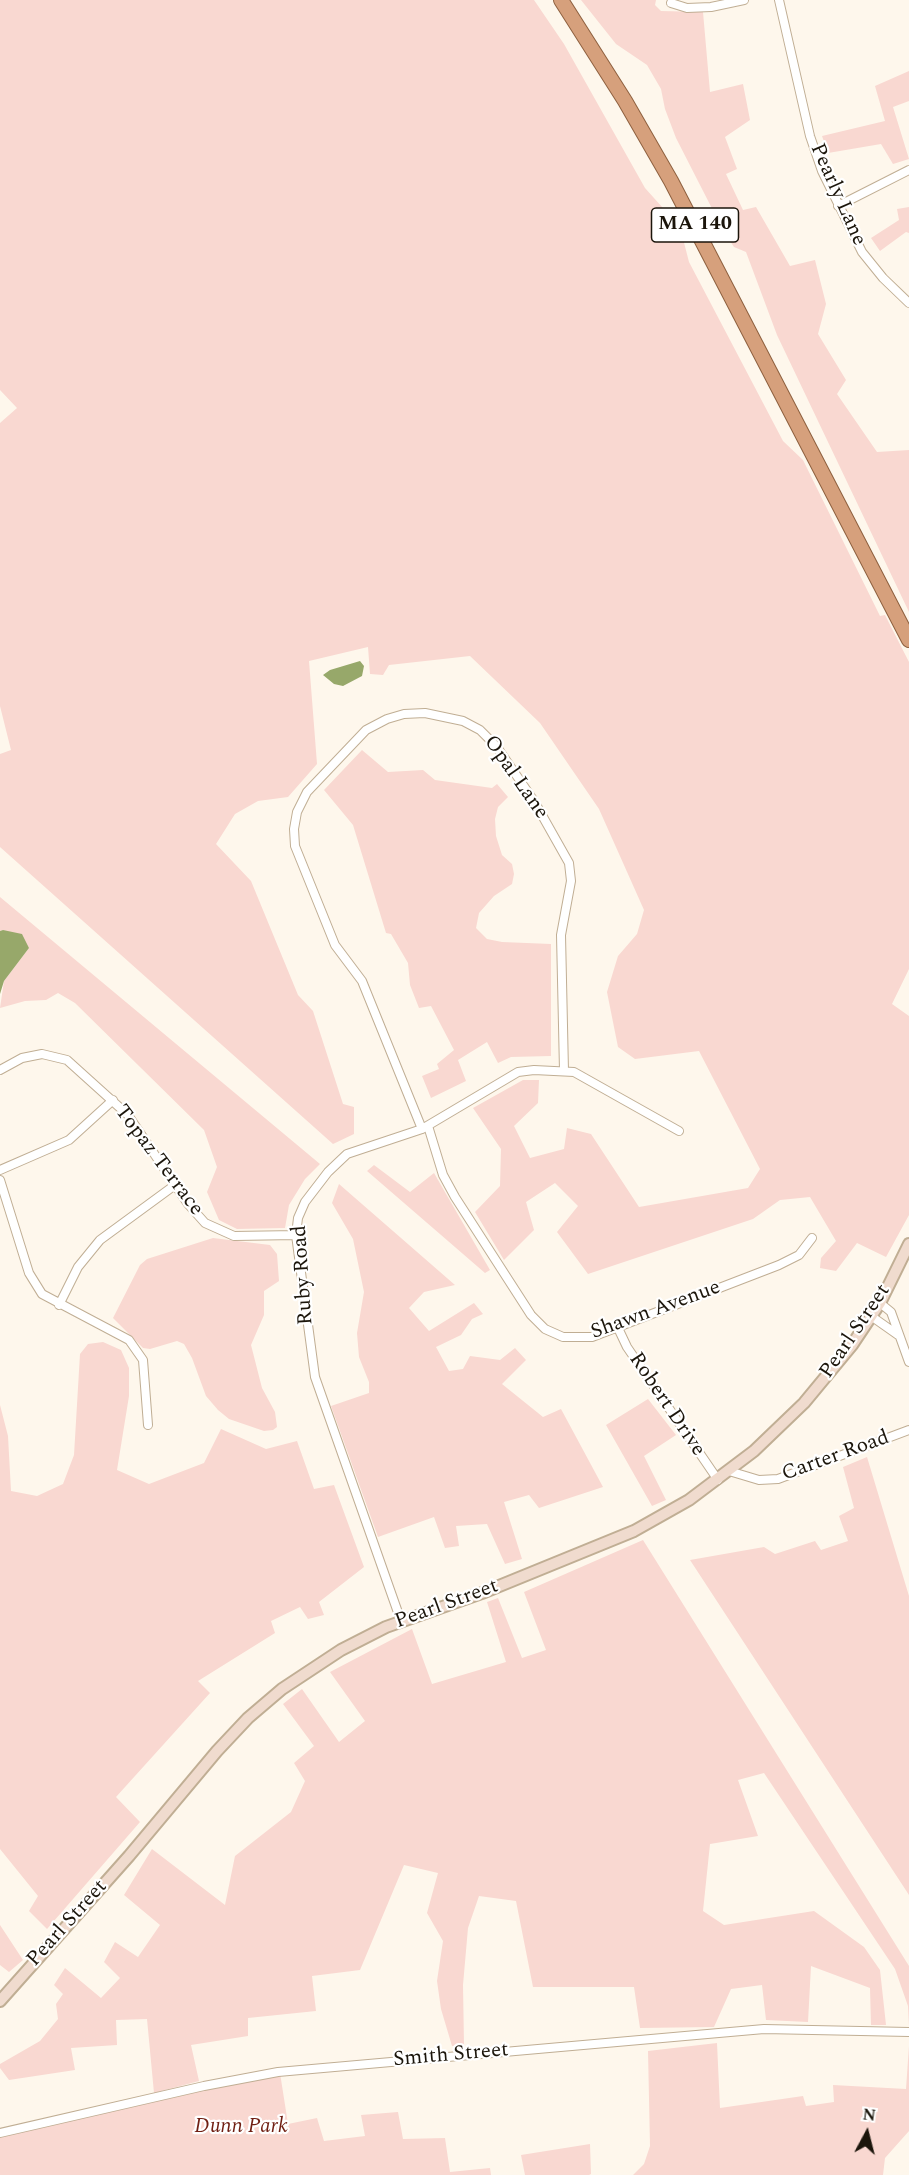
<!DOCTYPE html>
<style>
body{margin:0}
#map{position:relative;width:909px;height:2175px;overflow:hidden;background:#fef7ec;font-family:Spectral,serif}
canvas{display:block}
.north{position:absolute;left:837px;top:2103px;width:60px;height:60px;-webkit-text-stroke:4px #fff;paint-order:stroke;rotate:7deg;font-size:16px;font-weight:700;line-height:24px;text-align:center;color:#1b150b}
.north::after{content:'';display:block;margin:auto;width:21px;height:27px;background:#1b150b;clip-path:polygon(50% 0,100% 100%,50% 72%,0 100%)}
</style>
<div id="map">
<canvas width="909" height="2175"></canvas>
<div class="north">N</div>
</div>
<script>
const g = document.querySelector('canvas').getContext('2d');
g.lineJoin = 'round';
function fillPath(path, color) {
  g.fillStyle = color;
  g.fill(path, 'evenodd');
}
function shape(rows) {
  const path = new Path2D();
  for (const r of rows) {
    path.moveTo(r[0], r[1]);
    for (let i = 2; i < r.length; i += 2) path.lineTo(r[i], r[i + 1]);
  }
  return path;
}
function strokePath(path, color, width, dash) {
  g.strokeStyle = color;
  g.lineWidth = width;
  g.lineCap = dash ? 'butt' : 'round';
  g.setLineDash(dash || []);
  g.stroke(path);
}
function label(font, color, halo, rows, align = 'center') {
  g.font = font + ' Spectral,serif';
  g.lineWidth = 4.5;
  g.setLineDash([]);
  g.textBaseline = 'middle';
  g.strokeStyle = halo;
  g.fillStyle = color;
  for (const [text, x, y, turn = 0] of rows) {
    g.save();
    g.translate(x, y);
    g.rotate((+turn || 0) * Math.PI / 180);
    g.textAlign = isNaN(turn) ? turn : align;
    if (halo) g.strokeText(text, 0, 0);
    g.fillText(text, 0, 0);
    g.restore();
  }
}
const green = shape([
 [0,0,534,0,564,44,645,188,680,227,689,262,783,441,803,460,880,616,885,615,909,662,909,969,892,1004,909,1016,909,1215,886,1257,857,1243,836,1271,820,1268,821,1258,836,1241,810,1197,780,1200,753,1219,588,1274,557,1232,578,1206,555,1183,526,1202,534,1230,504,1260,475,1212,500,1186,501,1149,473,1108,523,1080,539,1080,538,1103,514,1126,530,1158,564,1149,567,1128,591,1134,639,1207,748,1188,760,1169,699,1051,635,1059,618,1047,607,992,618,956,637,934,644,910,599,809,540,723,470,656,389,665,383,675,370,674,368,647,309,661,317,764,288,797,258,801,235,814,216,844,251,881,298,995,313,1011,343,1104,354,1107,354,1134,333,1144,0,847,0,754,11,750,0,706,0,423,17,408,0,390],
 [581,0,656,0,655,5,661,11,703,12,710,92,743,84,750,120,725,137,737,169,726,174,743,210,756,207,790,266,815,260,826,304,818,334,846,380,837,394,877,452,909,450,909,612,777,335,746,252,734,247,724,232,676,138,665,109,661,89,647,65,616,44],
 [909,71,909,101,893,107,909,159,893,164,881,144,828,153,822,136,885,121,875,86],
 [909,207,909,233,906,232,880,251,871,238,899,220,897,209],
 [362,750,388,772,423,770,435,780,492,788,497,784,508,797,498,807,495,819,496,836,502,855,512,864,514,874,512,884,494,896,479,913,476,928,487,939,502,942,551,944,551,1056,511,1057,498,1063,487,1042,458,1060,466,1081,431,1098,422,1076,439,1069,437,1064,454,1050,431,1006,419,1008,410,985,408,963,391,934,386,933,353,825,324,790],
 [0,897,320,1164,305,1179,289,1205,285,1228,237,1229,219,1220,207,1192,217,1167,204,1130,75,1003,58,993,46,1000,25,1001,0,1008,4,981,29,948,3,930,0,931],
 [374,1165,410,1192,434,1173,490,1270,485,1273,367,1171],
 [339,1184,455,1285,424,1292,409,1308,429,1331,474,1303,483,1314,472,1319,461,1335,436,1347,449,1371,463,1369,470,1356,500,1360,515,1348,526,1360,502,1384,543,1417,561,1409,603,1487,539,1508,529,1495,504,1502,522,1559,505,1564,487,1524,456,1526,459,1546,445,1548,434,1517,378,1537,331,1406,369,1393,369,1382,359,1357,357,1333,364,1292,353,1239,332,1203],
 [213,1238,270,1245,277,1254,279,1281,264,1291,264,1315,251,1345,262,1388,275,1412,277,1427,273,1430,264,1431,229,1419,218,1410,206,1396,192,1358,184,1344,177,1341,150,1349,143,1348,113,1318,140,1265,147,1259],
 [103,1342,121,1350,129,1368,129,1396,117,1470,149,1484,204,1463,221,1429,266,1449,297,1441,314,1489,334,1485,364,1567,319,1602,324,1615,308,1619,300,1607,271,1621,275,1633,198,1681,210,1693,116,1797,140,1822,47,1929,29,1911,38,1896,0,1849,0,1405,8,1436,11,1491,37,1496,63,1484,74,1455,80,1354,88,1344],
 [648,1399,676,1435,644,1456,666,1500,652,1506,606,1425],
 [867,1457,909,1596,909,1895,690,1560,764,1547,775,1554,815,1541,821,1550,848,1541,839,1516,854,1508,843,1467],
 [643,1540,909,1966,909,2027,908,2006,895,1969,764,1773,738,1780,758,1836,710,1844,703,1911,724,1925,814,1911,864,1947,880,1970,886,2025,871,2025,870,1988,811,1966,808,2022,766,2020,762,1985,731,1989,714,2027,640,2028,634,1987,533,1987,516,1901,479,1896,468,1928,463,1985,464,2045,452,2046,441,2009,437,1981,443,1941,427,1913,438,1873,404,1865,360,1970,312,1976,316,2011,248,2018,248,2036,191,2045,199,2081,154,2093,147,2019,116,2020,117,2045,71,2048,75,2070,9,2080,0,2068,0,2064,40,2041,58,2019,56,2004,63,1994,54,1985,65,1968,101,1998,120,1978,104,1962,115,1942,138,1957,160,1925,124,1895,152,1849,225,1905,235,1856,291,1812,305,1781,294,1763,314,1746,283,1704,302,1689,339,1742,365,1721,330,1672,412,1629,432,1684,506,1662,487,1602,498,1598,522,1658,546,1650,524,1592],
 [0,1925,23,1960,9,1972,0,1965],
 [717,2043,720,2108,803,2096,806,2106,834,2102,833,2085,906,2089,909,2046,909,2131,885,2158,883,2175,633,2175,644,2164,650,2146,648,2051],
 [280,2073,288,2124,317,2118,324,2141,365,2136,361,2115,398,2112,403,2139,445,2138,450,2172,490,2168,491,2175,0,2175,0,2135],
 [590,2144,591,2174,589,2175,525,2175,521,2155]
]);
const water = shape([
 [360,661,364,666,362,676,343,686,334,684,323,675,330,670],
 [3,930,22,934,29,948,4,981,0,994,0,931]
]);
const minor = shape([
 [779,0,810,136,822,171,862,252,883,278,909,303],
 [671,3,687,8,711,7,744,0],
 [838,206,909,170],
 [0,1070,22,1058,42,1054,67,1060,128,1115,188,1204,205,1223,234,1236,296,1235],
 [428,1126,443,1175,455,1197,531,1315,545,1329,563,1337,592,1337,779,1265,799,1255,812,1238],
 [422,1129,362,981,335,945,295,846,294,829,297,812,307,792,366,730,387,719,404,714,425,713,463,721,480,730,497,747,534,801,569,863,571,881,561,935,564,1071],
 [0,1170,69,1140,113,1100],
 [0,1180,29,1273,42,1294,129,1340,143,1360,148,1425],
 [880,1303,891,1312,909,1362],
 [59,1305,78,1267,100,1240,175,1185],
 [871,1316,898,1335],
 [618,1328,627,1347,718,1480],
 [729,1471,759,1480,778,1479,909,1430],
 [401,1621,315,1377,296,1235,298,1218,305,1202,328,1172,347,1154,422,1129,518,1072,534,1070,574,1072,679,1131],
 [0,2133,204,2086,278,2072,764,2029,909,2032]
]);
const secondary = shape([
 [0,2001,129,1856,217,1751,248,1718,282,1689,341,1650,386,1627,482,1593,634,1531,689,1500,754,1451,804,1403,852,1345,880,1303,909,1244]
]);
const trunk = shape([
 [561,0,625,101,671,181,909,640]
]);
const shields = [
 [695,225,87]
];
const shieldNames = [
 ["MA 140",695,225]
];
const streetNames = [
 ["Pearly Lane",837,195,66],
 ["Opal Lane",515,778,55],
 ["Topaz Terrace",158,1161,53],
 ["Ruby Road",304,1275,-94],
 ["Shawn Avenue",656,1311,-20],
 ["Pearl Street",856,1332,-56],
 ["Robert Drive",666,1405,56],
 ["Carter Road",836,1457,-20],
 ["Pearl Street",447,1605,-20],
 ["Pearl Street",68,1924,-48],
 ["Smith Street",451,2056,-5]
];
const parkNames = [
 ["Dunn Park",241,2128]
];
fillPath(green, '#f9d8d1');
fillPath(water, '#97a86a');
strokePath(minor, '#c0ae94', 10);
strokePath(secondary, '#c0ae94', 14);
strokePath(trunk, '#8e603f', 16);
strokePath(minor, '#fff', 8);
strokePath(secondary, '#f0dbce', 10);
strokePath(trunk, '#d6a07c', 14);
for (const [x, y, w] of shields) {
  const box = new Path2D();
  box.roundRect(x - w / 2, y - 17, w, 34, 4.5);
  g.fillStyle = '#fff';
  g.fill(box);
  strokePath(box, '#1b150b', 1.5);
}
label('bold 20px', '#1b150b', null, shieldNames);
label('21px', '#1b150b', '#fff', streetNames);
label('italic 21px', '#701f13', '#fff', parkNames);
</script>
